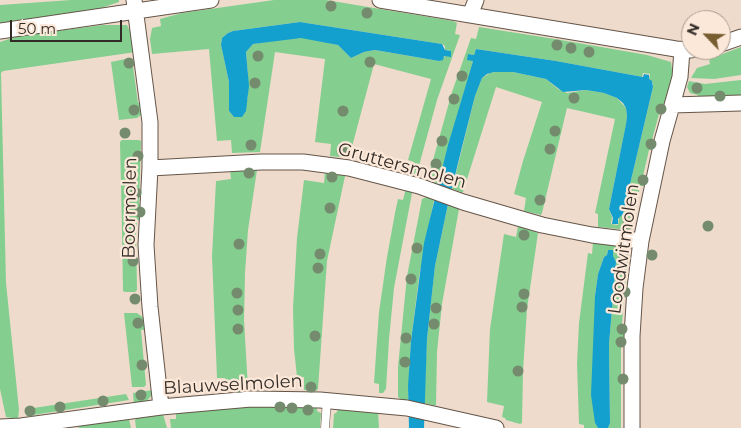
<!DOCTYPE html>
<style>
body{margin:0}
#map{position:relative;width:741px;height:428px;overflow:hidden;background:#eedbcc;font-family:Montserrat,sans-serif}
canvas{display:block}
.north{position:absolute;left:681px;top:10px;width:50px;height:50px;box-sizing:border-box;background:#fbe8d9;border:1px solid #ab9c91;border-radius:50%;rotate:294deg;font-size:14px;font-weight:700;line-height:20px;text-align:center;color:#322b25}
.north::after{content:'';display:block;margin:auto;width:18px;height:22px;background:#785d30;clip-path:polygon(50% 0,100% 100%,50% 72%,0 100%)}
.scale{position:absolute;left:10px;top:20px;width:112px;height:22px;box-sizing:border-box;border:2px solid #322b25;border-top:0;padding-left:6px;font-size:15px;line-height:18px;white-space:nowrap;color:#322b25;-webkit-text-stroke:4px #fbe8d9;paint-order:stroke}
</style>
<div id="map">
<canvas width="741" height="428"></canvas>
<div class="north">N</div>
<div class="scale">50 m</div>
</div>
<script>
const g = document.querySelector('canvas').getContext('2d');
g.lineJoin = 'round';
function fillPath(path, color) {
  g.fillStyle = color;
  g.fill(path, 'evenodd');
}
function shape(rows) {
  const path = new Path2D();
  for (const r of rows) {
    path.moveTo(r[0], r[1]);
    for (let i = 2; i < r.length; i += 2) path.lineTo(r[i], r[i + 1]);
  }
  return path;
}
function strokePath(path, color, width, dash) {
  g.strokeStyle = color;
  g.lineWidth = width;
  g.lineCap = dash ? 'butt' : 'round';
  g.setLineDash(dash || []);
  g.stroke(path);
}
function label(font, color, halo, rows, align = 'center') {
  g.font = font + ' Montserrat,sans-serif';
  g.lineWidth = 4.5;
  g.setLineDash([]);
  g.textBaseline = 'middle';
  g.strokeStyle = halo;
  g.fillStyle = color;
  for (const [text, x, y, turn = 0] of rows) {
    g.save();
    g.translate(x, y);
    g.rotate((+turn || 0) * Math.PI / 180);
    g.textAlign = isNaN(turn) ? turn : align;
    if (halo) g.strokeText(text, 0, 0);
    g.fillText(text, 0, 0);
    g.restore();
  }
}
const green = shape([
 [71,0,119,0,119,2,98,9,0,23,0,5],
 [274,0,326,0,453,21,457,23,455,34,460,35,437,100,417,173,410,175,414,162,408,160,431,79,374,64,349,158,330,156,331,144,315,142,325,59,275,52,260,152,232,153,231,140,217,141,209,49,152,54,150,39,152,28,161,26,160,19,182,13],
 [300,22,442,44,445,46,445,50,451,51,439,61,375,50,364,52,351,58,338,45,308,38,290,38,253,44,246,52,248,75,248,98,234,117,229,111,229,82,221,45,222,38,228,33,233,31],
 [103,25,127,25,135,42,136,52,3,71,1,73,6,283,19,410,18,419,6,417,0,389,0,42,18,36],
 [479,27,561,40,647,55,671,62,673,78,664,115,659,114,652,140,657,142,654,150,649,150,643,176,647,177,645,186,640,186,632,228,629,230,598,227,598,214,595,213,615,119,567,108,542,213,541,215,524,211,526,198,514,194,523,161,542,102,496,87,463,192,461,193,461,192,452,189,475,96,482,78,490,73,499,71,513,72,546,79,558,89,567,93,586,90,604,93,617,98,626,108,627,116,626,125,609,209,612,217,611,224,618,225,619,218,623,214,653,87,653,83,649,79,650,74,643,73,642,77,632,75,556,61,476,49,474,55,469,54,473,61,438,184,432,182,432,183,429,181,428,178,452,92,471,38,476,39],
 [741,47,741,75,714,79,691,78,697,68,710,64,709,59],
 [130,58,132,59,138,103,143,102,142,114,137,118,119,120,111,62],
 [741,80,741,98,698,100,698,95,690,93,687,87,689,81,705,84],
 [122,140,139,140,141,141,139,204,144,205,142,220,137,220,136,233,137,290,135,292,125,292,123,291,122,229,120,142],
 [230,169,256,169,257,170,248,230,245,273,244,320,248,388,247,390,226,391,225,378,217,378,212,256,216,181,231,179],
 [325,172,345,176,327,261,318,389,316,391,304,390,304,377,297,377,294,349,293,308,297,238,304,180,324,183],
 [406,188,412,193,394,288,389,339,386,389,383,393,379,393,379,384,374,383,379,312,387,257,395,213,398,199,403,200],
 [429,196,429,198,434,200,419,277,411,341,408,401,403,400,403,401,398,397,398,367,407,276,422,199],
 [448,204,459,207,459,209,442,304,437,352,436,405,434,406,433,405,424,403,427,339,435,266],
 [518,226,538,233,527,309,523,371,522,423,520,424,506,420,505,418,502,417,504,406,487,402,490,329,504,234,516,237],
 [593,243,627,247,629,248,625,287,629,288,629,297,624,296,622,324,627,325,626,347,621,347,621,375,626,375,626,383,621,384,621,428,608,428,610,423,609,344,616,262,608,250,607,255,604,257,598,274,595,296,595,423,598,428,584,428,584,425,579,424,577,364,579,323,588,253,592,254],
 [124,313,137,313,144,318,146,330,141,330,146,385,144,387,132,387],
 [152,390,151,396,147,401,134,405,133,393],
 [126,394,129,400,27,416,27,409],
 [317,405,317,411,321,413,320,428,171,428,170,419,176,419,176,412,238,407],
 [338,406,378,412,379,428,333,428,334,414,337,412],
 [163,414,167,428,136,428,135,420,137,418],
 [129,419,131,428,78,428,80,426]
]);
const water = shape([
 [300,22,442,44,445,50,451,51,451,57,444,56,443,60,439,61,375,50,364,52,351,58,338,45,301,38,253,44,246,52,249,86,246,111,242,117,234,117,229,111,229,82,221,45,222,38,228,33,233,31],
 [476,49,556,61,643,77,644,74,649,75,649,79,652,81,653,87,623,214,618,219,618,224,612,224,613,218,609,209,626,124,627,116,626,108,623,103,617,98,604,93,586,90,563,92,546,79,513,72,494,72,487,74,482,78,475,96,462,147,448,204,435,266,427,339,424,428,409,428,408,386,411,341,424,243,448,145,473,61,467,60,468,54,474,55],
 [608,250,613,250,613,256,616,262,609,344,610,423,608,428,598,428,595,423,591,395,595,296,598,274,604,257,607,255]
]);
const service = shape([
 [325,428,327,400]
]);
const minor = shape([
 [134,0,150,122,150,168,146,245,150,307,161,407],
 [380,0,676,49,691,50],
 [470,15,476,0],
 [0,31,211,0],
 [721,44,741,37],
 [672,105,741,103],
 [150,168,261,162,303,162,349,168,419,186,463,202,542,225,592,235,641,241],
 [0,427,21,426,161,407,251,399,320,400,407,408,496,428],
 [632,428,632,336,635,288,641,241,662,141,680,77,682,50]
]);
const trees = [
 [331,6],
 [367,13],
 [557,45],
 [571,48],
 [589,52],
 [258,56],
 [370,62],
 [129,63],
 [462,76],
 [255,83],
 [697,88],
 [720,96],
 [574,98],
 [454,99],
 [661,109],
 [134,110],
 [343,111],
 [555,131],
 [125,133],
 [442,141],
 [651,144],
 [251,145],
 [550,149],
 [342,151],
 [138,156],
 [436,164],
 [249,173],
 [332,177],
 [643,180],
 [136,193],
 [540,200],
 [330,208],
 [140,212],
 [628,224],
 [708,226],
 [524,235],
 [239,244],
 [417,248],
 [320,254],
 [623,254],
 [652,255],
 [133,261],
 [318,268],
 [411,279],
 [625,292],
 [237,293],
 [524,294],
 [135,299],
 [522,307],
 [436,308],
 [238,310],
 [138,323],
 [434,324],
 [238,329],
 [622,329],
 [315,336],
 [406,338],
 [621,342],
 [405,362],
 [142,365],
 [518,371],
 [623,379],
 [240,387],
 [311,387],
 [141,395],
 [103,401],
 [60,407],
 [280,407],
 [292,408],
 [308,410],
 [30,411]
];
const streetNames = [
 ["Gruttersmolen",402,166,15],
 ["Boormolen",130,208,-89],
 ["Loodwitmolen",624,249,-82],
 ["Blauwselmolen",233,385,-3]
];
fillPath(green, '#84cf8f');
fillPath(water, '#13a0cf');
strokePath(service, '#645548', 9);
strokePath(minor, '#645548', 17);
strokePath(service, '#fff', 8);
strokePath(minor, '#fff', 15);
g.fillStyle = '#748c6d';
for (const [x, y] of trees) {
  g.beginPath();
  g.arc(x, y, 5.5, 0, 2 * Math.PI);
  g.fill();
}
label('18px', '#322b25', '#fbe8d9', streetNames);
</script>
